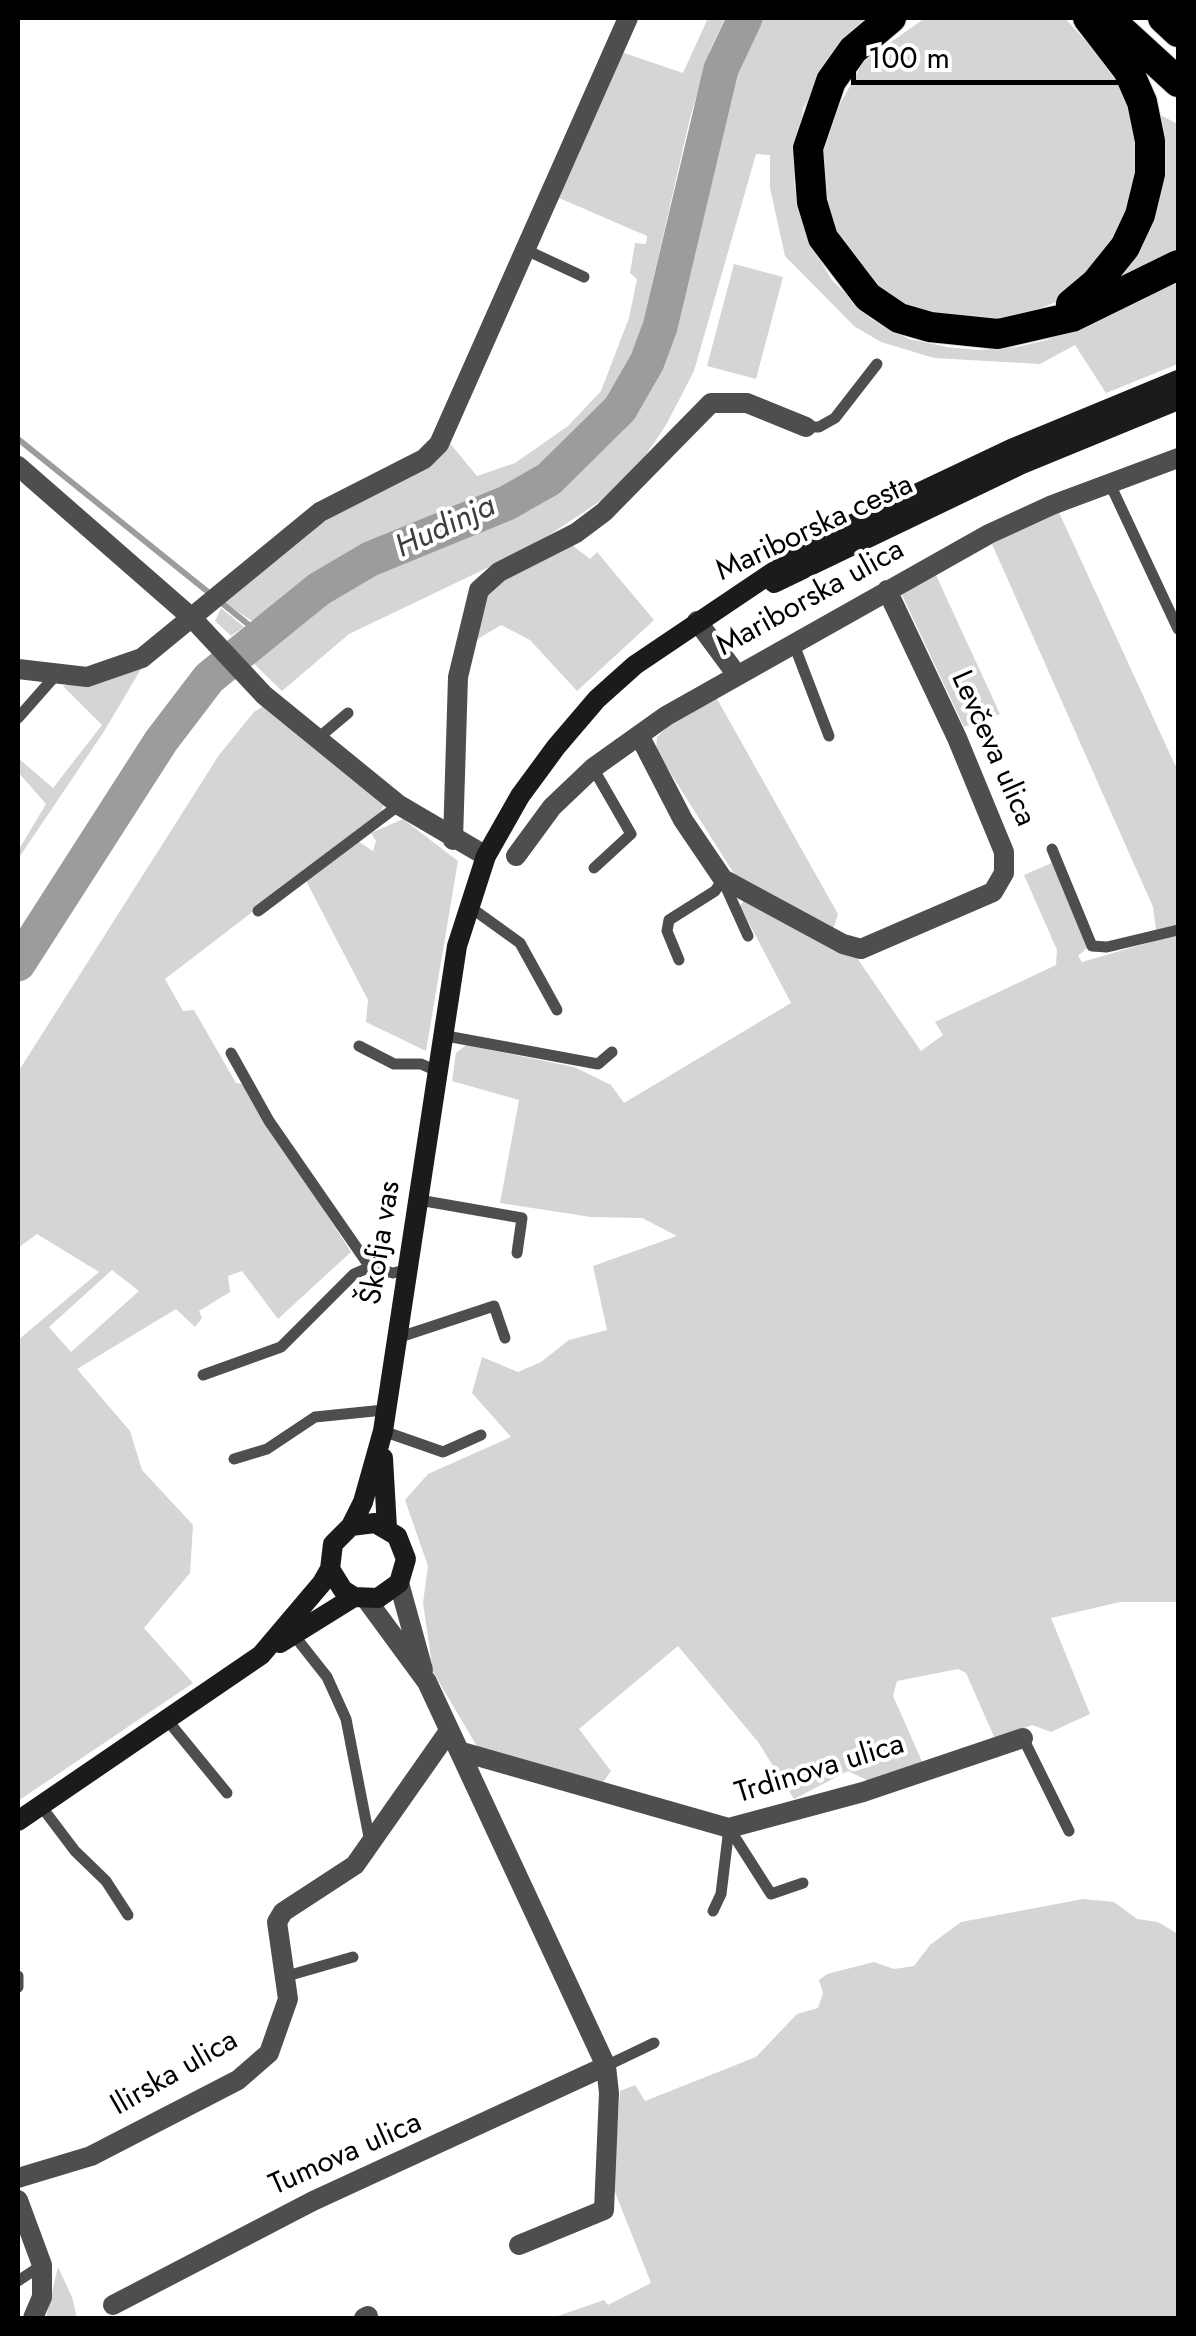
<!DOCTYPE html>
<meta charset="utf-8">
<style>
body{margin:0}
#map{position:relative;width:1196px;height:2336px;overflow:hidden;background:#fff;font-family:Jost,sans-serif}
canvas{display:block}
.frame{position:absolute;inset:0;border:20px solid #000;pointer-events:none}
.scale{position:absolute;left:851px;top:40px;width:292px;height:45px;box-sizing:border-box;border:5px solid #000;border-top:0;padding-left:12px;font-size:30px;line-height:35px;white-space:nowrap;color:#000;-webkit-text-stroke:8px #fff;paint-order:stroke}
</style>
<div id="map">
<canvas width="1196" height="2336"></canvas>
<div class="frame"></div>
<div class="scale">100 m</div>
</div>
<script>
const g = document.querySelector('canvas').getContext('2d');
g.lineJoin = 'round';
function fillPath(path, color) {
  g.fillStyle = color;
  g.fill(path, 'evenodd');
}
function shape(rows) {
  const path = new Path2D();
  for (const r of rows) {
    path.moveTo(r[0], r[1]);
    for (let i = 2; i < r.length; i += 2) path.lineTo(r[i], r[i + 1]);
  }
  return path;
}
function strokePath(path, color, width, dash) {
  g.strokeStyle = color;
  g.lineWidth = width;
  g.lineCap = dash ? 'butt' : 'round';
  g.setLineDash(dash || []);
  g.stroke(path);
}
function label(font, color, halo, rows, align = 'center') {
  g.font = font + ' Jost,sans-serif';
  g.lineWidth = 8;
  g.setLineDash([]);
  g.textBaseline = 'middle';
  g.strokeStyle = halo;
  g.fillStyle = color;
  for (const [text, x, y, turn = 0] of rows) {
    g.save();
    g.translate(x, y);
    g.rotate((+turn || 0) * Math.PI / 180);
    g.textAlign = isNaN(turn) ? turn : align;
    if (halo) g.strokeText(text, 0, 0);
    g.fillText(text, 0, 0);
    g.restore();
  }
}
const green = shape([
 [708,18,725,18,710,50,690,118,639,341,623,379,596,418,540,471,505,492,366,545,310,576,252,621,225,603,313,529,448,441,477,476,515,463,568,426,601,391,629,318,637,279,630,273,635,243,646,244,647,236,552,195,621,52,683,73],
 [763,18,871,18,821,75,803,109,794,184,810,243,832,280,871,319,909,339,947,347,978,350,1017,347,1047,340,1178,283,1178,364,1106,393,1075,345,1040,364,934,358,881,342,854,326,785,256,770,188,770,155,756,154,694,371,666,425,626,484,531,547,349,634,282,691,249,659,322,599,375,567,531,510,567,485,623,431,640,406,671,334,690,268,715,127,747,43],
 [925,18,1065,18,1118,77,1139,140,1130,210,1117,238,1088,275,1056,302,1021,316,969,321,907,308,875,286,834,230,823,178,823,146,833,117,863,62],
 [1158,114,1178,124,1178,258,1121,277],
 [734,264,783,277,756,379,707,366],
 [1057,508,1175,765,1178,764,1178,926,1156,930,1153,907,992,544],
 [572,545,590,559,597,552,654,620,577,691,530,640,501,625,473,642,490,586],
 [935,573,1000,714,964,727,901,593],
 [221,608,244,627,231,636,215,621],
 [144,664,103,733,18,859,18,851,46,804,18,772,18,758,53,788,102,725,63,686],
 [716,697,838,914,833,930,736,877,656,750,657,737,670,724],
 [268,703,384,805,380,814,165,979,183,1011,194,1010,236,1083,242,1084,351,1252,278,1319,242,1271,228,1276,230,1292,199,1311,202,1318,195,1327,176,1309,77,1369,130,1431,142,1470,193,1525,190,1573,144,1628,193,1683,18,1801,18,1340,99,1272,37,1234,18,1248,18,1072,219,755,254,712],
 [112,1270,139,1291,71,1352,49,1327],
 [403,819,458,861,426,1051,366,1022,368,1000,305,879,356,840,373,851,376,841,371,833],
 [1054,862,1087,948,1078,956,1082,962,1178,934,1178,1602,1120,1602,1051,1618,1090,1714,1051,1732,1032,1725,995,1739,966,1673,958,1669,897,1681,893,1696,924,1766,893,1777,867,1780,848,1771,794,1799,758,1742,678,1646,579,1729,611,1771,601,1785,478,1748,433,1672,423,1603,428,1566,405,1500,428,1474,511,1437,472,1393,482,1357,518,1372,541,1362,569,1340,607,1330,593,1266,677,1236,642,1218,591,1217,500,1203,519,1100,452,1081,456,1053,466,1045,574,1067,611,1085,624,1103,791,1003,740,906,745,899,857,958,921,1051,943,1035,935,1022,1056,965,1057,950,1024,875],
 [1083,1899,1114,1902,1137,1919,1158,1922,1178,1934,1178,2318,552,2318,604,2300,608,2305,651,2283,613,2187,620,2091,635,2085,645,2101,756,2057,797,2014,818,2008,823,1993,819,1980,827,1974,874,1962,894,1969,914,1966,930,1945,961,1922],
 [58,2267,72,2297,77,2318,46,2318]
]);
const stream = shape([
 [18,439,259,633]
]);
const river = shape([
 [18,964,161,741,209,678,319,589,370,559,507,503,549,479,620,409,647,362,660,327,721,69,745,18]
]);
const service = shape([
 [526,250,584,277],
 [806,427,819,427,835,418,877,364],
 [1110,484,1178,629],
 [793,642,829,736],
 [18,718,55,676],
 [317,739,348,713],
 [593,768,631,834,594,868],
 [1052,849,1092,946,1107,947,1178,930],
 [724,883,748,936],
 [470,907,520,943,557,1010],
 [258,911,399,805],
 [679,960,667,931,669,920,715,891,723,879],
 [441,1035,598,1064,612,1052],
 [359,1046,394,1064,421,1064,437,1071],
 [231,1053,269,1121,370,1267],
 [419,1200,522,1218,517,1253],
 [397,1338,494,1306,505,1338],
 [203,1375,281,1347,354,1274,370,1267,393,1273,409,1269],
 [383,1431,443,1452,481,1435],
 [234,1459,267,1449,315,1417,384,1410],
 [293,1634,327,1677,346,1719,370,1842],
 [168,1721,227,1793],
 [1023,1738,1069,1831],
 [41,1806,75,1851,106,1881,128,1915],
 [729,1828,771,1894,803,1883],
 [713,1911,721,1894,729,1828],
 [18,1976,18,1987],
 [287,1976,353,1957],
 [606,2066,654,2043],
 [18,2281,42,2265]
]);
const minor = shape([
 [18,466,192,618,264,695,399,805,486,856],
 [697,621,737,675],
 [18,669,87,677,142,658,320,512,424,459,439,444,628,18],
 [639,735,683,820,723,879,843,944,861,949,993,892,1004,873,1004,852,957,738,887,590],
 [453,840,458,677,479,590,499,572,576,533,604,512,711,403,747,403,806,427],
 [516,856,552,807,593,768,666,716,989,534,1052,505,1178,458],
 [399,1583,423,1670],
 [366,1599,427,1682,606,2066,609,2093,604,2210,519,2245],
 [459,1751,729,1828,863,1792,1023,1738],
 [18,2178,91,2156,238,2080,269,2053,288,1999,277,1922,283,1912,355,1865,449,1731],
 [18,2200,42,2265,42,2297,33,2318],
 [113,2305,313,2201,606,2066],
 [364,2318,368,2316]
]);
const secondary = shape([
 [774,583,1022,464,1178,400],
 [383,1458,387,1528],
 [330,1569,343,1590,354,1597,378,1598,399,1583,406,1559,397,1536,375,1523,351,1526],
 [280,1643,354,1597],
 [18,1821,261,1655,322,1583,330,1569,333,1544,351,1526,363,1502,383,1431,457,946,486,856,520,796,556,747,597,699,635,665,825,537,1011,449,1178,380]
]);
const motorway = shape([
 [891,18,853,50,831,81,808,148,812,202,823,238,868,297,899,318,930,327,998,334,1072,317,1178,265],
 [1108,18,1178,82],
 [1163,18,1178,32],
 [1071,304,1096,283,1125,247,1140,215,1150,174,1150,141,1142,102,1128,70,1088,18]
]);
const streetNames = [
 ["Mariborska cesta",815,529,-25],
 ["Mariborska ulica",811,599,-29],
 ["Levčeva ulica",992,749,66],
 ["Škofja vas",382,1243,-81],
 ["Trdinova ulica",820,1770,-17],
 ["Ilirska ulica",175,2074,-30],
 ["Tumova ulica",346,2155,-24]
];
const waterNames = [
 ["Hudinja",446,528,-25]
];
fillPath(green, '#d5d5d5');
strokePath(stream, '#9c9c9c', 6);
strokePath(river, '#9c9c9c', 35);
strokePath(motorway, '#dbdbdb', 32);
strokePath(service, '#4e4e4e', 11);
strokePath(minor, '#4e4e4e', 20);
strokePath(secondary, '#1b1b1b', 20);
strokePath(motorway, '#000', 30);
label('30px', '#000', '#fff', streetNames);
label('italic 32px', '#3d3d3d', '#fff', waterNames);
</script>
